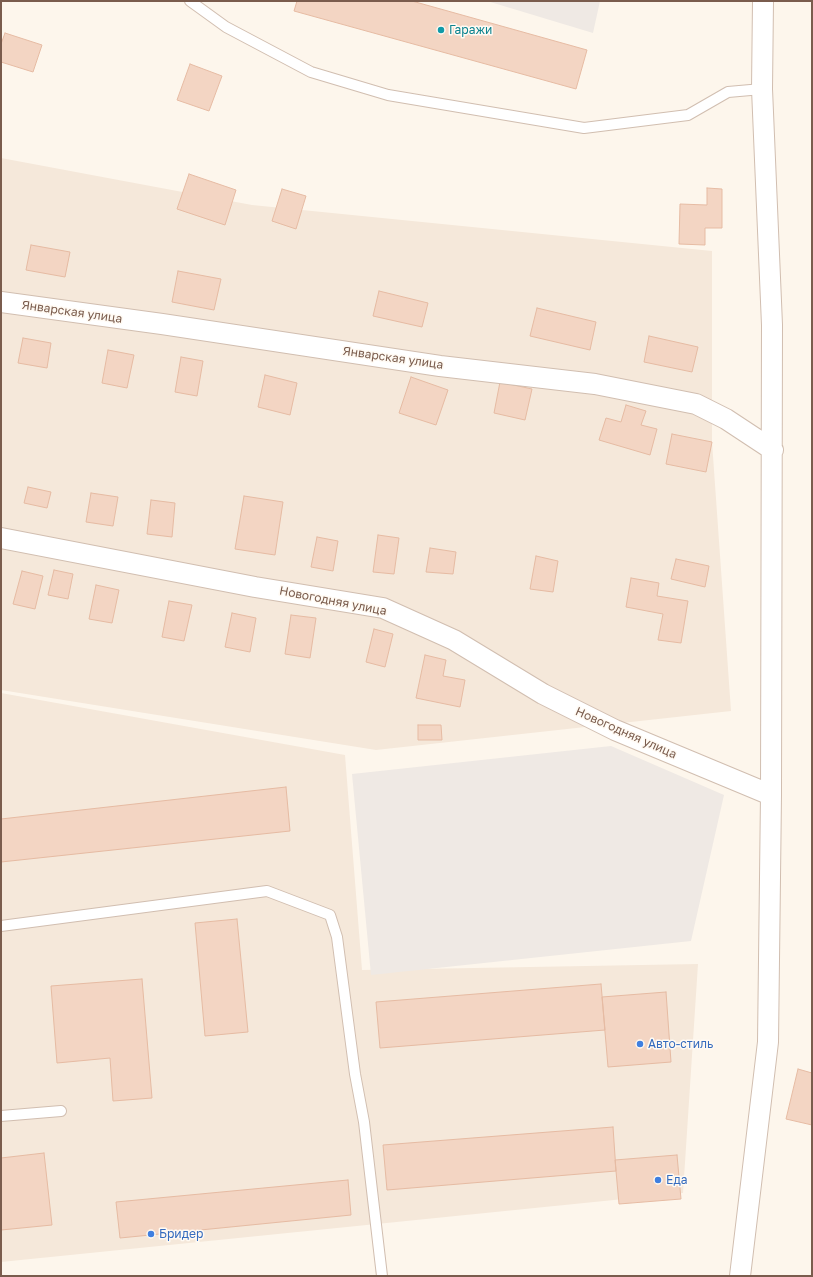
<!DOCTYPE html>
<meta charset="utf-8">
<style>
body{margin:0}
#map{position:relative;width:813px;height:1277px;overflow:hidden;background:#fdf6ec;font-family:"Golos Text",sans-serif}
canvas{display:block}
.frame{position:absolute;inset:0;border:2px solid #7a5c4d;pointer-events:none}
</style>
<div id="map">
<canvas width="813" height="1277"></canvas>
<div class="frame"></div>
</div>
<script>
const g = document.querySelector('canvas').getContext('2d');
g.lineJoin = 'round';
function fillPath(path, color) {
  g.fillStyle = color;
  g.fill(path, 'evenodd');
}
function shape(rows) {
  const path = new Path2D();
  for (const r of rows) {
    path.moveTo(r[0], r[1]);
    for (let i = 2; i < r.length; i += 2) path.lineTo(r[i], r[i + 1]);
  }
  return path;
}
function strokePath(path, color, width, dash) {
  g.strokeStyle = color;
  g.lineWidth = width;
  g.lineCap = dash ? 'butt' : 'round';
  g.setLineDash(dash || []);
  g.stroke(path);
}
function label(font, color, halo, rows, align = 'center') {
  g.font = font + ' "Golos Text",sans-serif';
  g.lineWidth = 3;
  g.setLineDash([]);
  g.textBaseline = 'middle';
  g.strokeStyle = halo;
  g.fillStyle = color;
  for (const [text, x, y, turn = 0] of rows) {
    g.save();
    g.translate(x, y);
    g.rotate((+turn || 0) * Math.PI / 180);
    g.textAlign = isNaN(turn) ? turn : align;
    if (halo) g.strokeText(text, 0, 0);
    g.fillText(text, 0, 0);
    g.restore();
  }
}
const residential = shape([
 [1,158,252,205,712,251,712,442,731,711,376,750,1,690],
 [1,693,345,755,362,970,698,964,683,1193,1,1262]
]);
const industrial = shape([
 [487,1,600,1,593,33],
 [611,746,724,795,691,941,371,975,352,774]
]);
const building = shape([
 [297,1,412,1,587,50,576,89,294,11,297,1],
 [5,33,42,45,33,72,1,62,1,44,5,33],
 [190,64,222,76,209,111,177,100,190,64],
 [189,174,236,190,225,225,177,209,189,174],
 [707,188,722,189,722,228,705,228,705,245,679,244,680,204,707,205,707,188],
 [282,189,306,196,296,229,272,221,282,189],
 [31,245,70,252,65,277,26,270,31,245],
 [178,271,221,279,214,310,172,302,178,271],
 [379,291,428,303,422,327,373,316,379,291],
 [537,308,596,322,590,350,530,336,537,308],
 [649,336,698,347,692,372,644,362,649,336],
 [23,338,51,343,47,368,18,363,23,338],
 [108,350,134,355,127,388,102,383,108,350],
 [181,357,203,361,197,396,175,392,181,357],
 [265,375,297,383,290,415,258,407,265,375],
 [411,377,448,390,436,425,399,413,411,377],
 [500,382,532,389,525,420,494,413,500,382],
 [626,405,646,411,641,425,657,429,650,455,599,440,606,418,621,422,626,405],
 [672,434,712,442,706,472,666,464,672,434],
 [28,487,51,492,47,508,24,503,28,487],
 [91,493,118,497,113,526,86,522,91,493],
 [244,496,283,502,275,555,235,549,244,496],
 [151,500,175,503,172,537,147,534,151,500],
 [378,535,399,538,394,574,373,572,378,535],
 [317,537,338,541,333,571,311,567,317,537],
 [430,548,456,552,453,574,426,572,430,548],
 [536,556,558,561,553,592,530,589,536,556],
 [676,559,709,566,705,587,671,579,676,559],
 [54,570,73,574,68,599,48,595,54,570],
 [22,571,43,576,35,609,13,604,22,571],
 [631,578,659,583,657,596,688,601,681,643,658,640,663,614,626,607,631,578],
 [96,585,119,590,112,623,89,619,96,585],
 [169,601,192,605,184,641,162,637,169,601],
 [232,613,256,618,250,652,225,647,232,613],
 [291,615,316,618,310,658,285,654,291,615],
 [374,629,393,634,385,667,366,662,374,629],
 [425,655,446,660,443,676,465,680,460,707,416,698,425,655],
 [418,725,441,725,442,740,418,740,418,725],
 [286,787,290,831,1,862,1,819,286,787],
 [237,919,248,1032,205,1036,195,923,237,919],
 [142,979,152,1098,113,1101,110,1058,57,1063,51,986,142,979],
 [601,984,605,1030,380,1048,376,1002,601,984],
 [666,992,671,1062,608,1067,602,997,666,992],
 [798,1069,812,1073,812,1125,786,1119,798,1069],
 [613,1127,616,1171,387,1190,383,1145,613,1127],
 [44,1153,52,1225,1,1230,1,1158,44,1153],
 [677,1155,681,1199,619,1204,615,1160,677,1155],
 [348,1180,351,1215,120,1238,116,1202,348,1180]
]);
const lane = shape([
 [190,1,226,27,311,72,388,95,584,128,688,115,728,92,762,89],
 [1,926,267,891,330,915,337,937,355,1074,364,1122,382,1276],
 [1,1116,61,1111]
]);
const street = shape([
 [1,302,162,324,440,366,595,384,696,404,726,419,773,450],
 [1,538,255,587,383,608,454,640,543,694,615,730,771,795],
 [740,1276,768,1042,771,795,772,325,762,89,763,1]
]);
const markers = [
 [441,30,4,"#0f9aa8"],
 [640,1044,4,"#3f7fe0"],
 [658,1180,4,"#3f7fe0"],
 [151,1234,4,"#3f7fe0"]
];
const cultureNames = [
 ["Гаражи",449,30]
];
const streetNames = [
 ["Январская улица",72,312,8],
 ["Январская улица",393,358,8],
 ["Новогодняя улица",333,601,11],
 ["Новогодняя улица",626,733,24]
];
const shopNames = [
 ["Авто-стиль",648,1044],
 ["Еда",666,1180],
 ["Бридер",159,1234]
];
fillPath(residential, '#f5e8da');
fillPath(industrial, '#efe9e4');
fillPath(building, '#f3d5c3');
strokePath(building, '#e6bba3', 1);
strokePath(lane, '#d1beb0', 12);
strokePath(street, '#d1beb0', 22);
strokePath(lane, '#fff', 10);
strokePath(street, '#fff', 20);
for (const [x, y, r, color] of markers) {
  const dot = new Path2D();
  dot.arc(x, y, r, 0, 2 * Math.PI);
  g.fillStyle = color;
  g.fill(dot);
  strokePath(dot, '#fffaf3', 1.5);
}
label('12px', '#0d838f', '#fffaf3', cultureNames, 'left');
label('12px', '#7a5c4d', '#fffaf3', streetNames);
label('12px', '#366cbe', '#fffaf3', shopNames, 'left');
</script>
